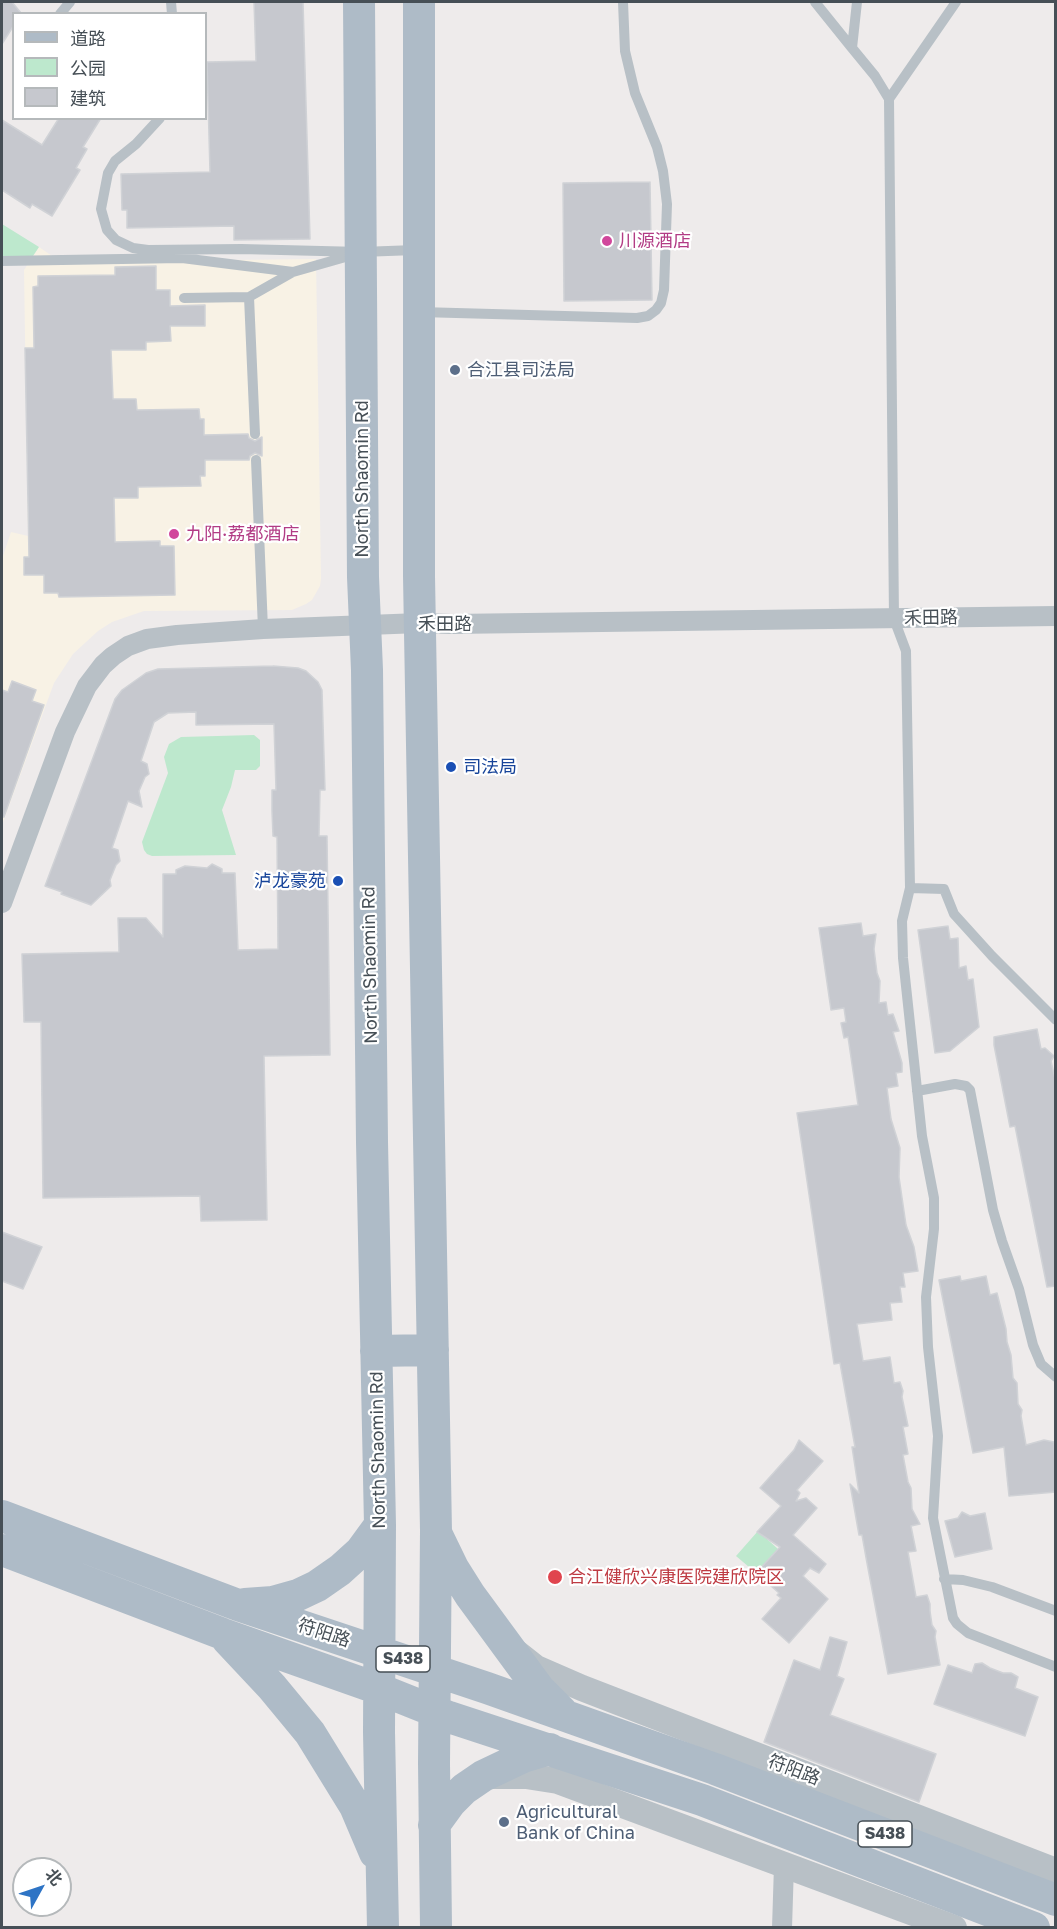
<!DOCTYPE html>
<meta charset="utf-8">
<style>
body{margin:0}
#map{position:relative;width:1057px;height:1929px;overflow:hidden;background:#eeebeb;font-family:"Golos Text","Noto Sans SC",sans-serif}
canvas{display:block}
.frame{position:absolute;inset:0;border:3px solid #464f56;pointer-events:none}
.legend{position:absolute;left:12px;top:12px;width:195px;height:108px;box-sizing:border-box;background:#fff;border:2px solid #b5b9bb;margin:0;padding:8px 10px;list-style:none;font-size:18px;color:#464f56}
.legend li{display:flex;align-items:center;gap:12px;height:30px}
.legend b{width:30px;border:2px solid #b5b9bb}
.north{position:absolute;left:12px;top:1857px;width:60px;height:60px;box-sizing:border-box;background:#fff;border:2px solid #b5b9bb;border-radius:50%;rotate:50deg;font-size:16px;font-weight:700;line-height:24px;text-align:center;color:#464f56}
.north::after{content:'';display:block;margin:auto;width:21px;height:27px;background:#2e74c5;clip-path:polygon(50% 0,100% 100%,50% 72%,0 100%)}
</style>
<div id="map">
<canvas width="1057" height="1929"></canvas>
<div class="frame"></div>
<ul class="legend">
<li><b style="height:8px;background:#aebbc7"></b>道路</li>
<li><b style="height:16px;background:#bde8cd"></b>公园</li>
<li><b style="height:16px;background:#c6c8ce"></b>建筑</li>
</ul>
<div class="north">北</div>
</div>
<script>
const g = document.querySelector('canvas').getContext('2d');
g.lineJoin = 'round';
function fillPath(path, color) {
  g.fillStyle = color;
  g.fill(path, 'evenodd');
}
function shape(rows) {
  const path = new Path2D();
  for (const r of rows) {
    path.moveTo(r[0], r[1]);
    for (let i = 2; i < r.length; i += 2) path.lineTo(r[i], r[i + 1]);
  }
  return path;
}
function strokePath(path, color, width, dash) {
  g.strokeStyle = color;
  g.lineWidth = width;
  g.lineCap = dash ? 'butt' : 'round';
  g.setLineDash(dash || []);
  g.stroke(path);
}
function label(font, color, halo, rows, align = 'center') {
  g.font = font + ' "Golos Text","Noto Sans SC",sans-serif';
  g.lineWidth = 4.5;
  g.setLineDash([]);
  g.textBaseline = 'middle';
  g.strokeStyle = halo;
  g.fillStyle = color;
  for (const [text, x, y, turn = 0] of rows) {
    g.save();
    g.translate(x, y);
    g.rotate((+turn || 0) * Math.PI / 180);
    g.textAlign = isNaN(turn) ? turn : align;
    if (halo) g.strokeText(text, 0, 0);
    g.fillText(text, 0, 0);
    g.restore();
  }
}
const commercial = shape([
 [39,247,61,262,316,259,321,579,320,586,312,600,306,604,292,610,144,611,112,622,98,631,73,654,54,683,2,825,2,559,11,532,28,536,24,270]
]);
const green = shape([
 [2,224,39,247,31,259,2,259],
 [254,735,260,740,260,766,256,770,235,770,231,787,222,810,236,855,152,856,147,854,144,850,142,842,168,773,164,757,169,744,181,737],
 [758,1531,778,1549,756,1573,736,1556]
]);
const building = shape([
 [2,2,12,2,21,13,14,14,14,25,2,44,2,2],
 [254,2,303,2,310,239,234,240,234,226,127,228,127,210,122,210,121,174,210,172,207,62,256,61,254,2],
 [59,118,101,118,83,147,87,149,76,168,80,170,52,216,32,204,30,208,2,190,2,120,42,145,59,118],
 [650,182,652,300,564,301,563,183,650,182],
 [156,266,156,290,170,290,170,306,205,305,205,326,170,326,171,341,146,342,146,350,111,350,113,399,136,399,137,410,199,409,200,419,204,419,204,435,248,434,249,438,255,441,262,437,262,456,255,453,250,456,249,460,205,460,205,476,200,476,201,486,138,487,138,498,114,498,115,542,160,541,160,546,174,546,175,595,59,597,58,593,44,593,44,575,24,575,24,557,29,557,25,348,34,348,33,287,38,286,38,276,115,275,115,267,156,266],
 [273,666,298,668,306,671,318,682,322,690,325,790,320,790,319,836,327,836,330,1055,264,1056,267,1220,201,1221,200,1196,43,1198,41,1022,24,1022,22,954,119,952,118,918,146,918,163,937,163,874,176,874,176,870,185,866,207,868,212,864,222,869,222,873,235,873,238,950,278,949,277,837,273,836,272,811,272,790,276,790,274,724,196,725,196,712,168,713,154,722,141,761,147,764,149,774,145,777,139,791,142,807,128,801,112,848,118,850,120,861,116,865,110,880,111,886,91,905,61,894,62,892,45,886,115,699,122,690,146,673,158,669,273,666],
 [12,681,36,690,32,701,44,705,4,817,2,817,2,690,8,692,12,681],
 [861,923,863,936,876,934,874,949,877,973,880,981,879,1003,886,1002,888,1015,893,1014,899,1031,893,1032,902,1063,902,1072,896,1073,898,1086,887,1088,891,1119,900,1148,899,1177,906,1225,914,1247,918,1271,903,1273,905,1287,900,1287,902,1302,890,1303,892,1320,857,1324,863,1361,890,1357,894,1383,900,1382,903,1391,902,1397,908,1426,903,1427,908,1454,903,1455,908,1482,911,1488,912,1509,920,1524,911,1526,916,1551,908,1552,916,1597,927,1595,930,1604,930,1611,932,1625,936,1631,935,1637,940,1665,888,1674,867,1563,862,1535,859,1535,850,1484,859,1493,852,1447,855,1447,840,1363,834,1364,797,1113,858,1105,848,1037,844,1038,841,1023,846,1022,844,1008,831,1010,819,928,861,923],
 [948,926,950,939,958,938,959,968,966,966,968,980,973,979,979,1027,950,1051,935,1053,918,930,948,926],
 [1037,1029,1041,1049,1045,1048,1054,1056,1051,1061,1056,1083,1056,1286,1047,1287,1015,1126,1010,1127,994,1045,994,1037,1037,1029],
 [2,1232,42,1247,23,1289,2,1281,2,1232],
 [960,1276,961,1281,986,1276,990,1295,997,1293,1006,1329,1007,1342,1011,1355,1013,1378,1017,1383,1018,1404,1022,1410,1021,1416,1026,1445,1044,1440,1054,1442,1056,1492,1009,1496,1004,1447,973,1453,939,1280,960,1276],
 [799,1440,823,1461,797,1490,800,1493,796,1501,806,1498,817,1508,793,1535,826,1564,819,1573,810,1568,803,1576,828,1599,789,1643,762,1619,781,1598,777,1595,779,1593,756,1573,780,1547,757,1532,781,1506,760,1488,794,1450,799,1440],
 [962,1512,970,1516,985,1513,992,1549,955,1557,945,1521,958,1518,962,1512],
 [830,1637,847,1642,837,1676,844,1679,830,1715,936,1754,919,1802,764,1742,794,1660,820,1670,830,1637],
 [982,1663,990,1668,1003,1673,1011,1673,1018,1677,1015,1688,1038,1697,1025,1736,934,1704,948,1665,972,1673,975,1664,982,1663]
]);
const service = shape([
 [171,2,172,14],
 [815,2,852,48],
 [857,2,852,48,875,76,889,99,894,619,906,651,910,888,902,921,903,958,922,1136,934,1198,934,1229,926,1297,928,1347,938,1436,933,1518,953,1618,957,1624,968,1633,1056,1667],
 [60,14,70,2],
 [889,99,956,2],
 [160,118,136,144,115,161,108,173,101,209,107,230,116,240,133,248,148,250,241,249,361,252,415,250],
 [2,261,182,258,293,272],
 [184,298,249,297],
 [420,312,637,318,648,316,656,310,661,303,664,290,667,204,663,171,657,147,635,93,625,51,623,2],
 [255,434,249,297,293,272,349,256],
 [256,460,263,629],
 [910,888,944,889,954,914,992,956,1056,1020],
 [917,1091,955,1084,966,1086,970,1090,993,1210,1002,1241,1019,1289,1033,1345,1041,1364,1056,1377],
 [944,1579,963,1580,992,1587,1056,1611]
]);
const minor = shape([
 [2,903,65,732,87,686,103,665,113,656,128,646,147,639,177,635,263,629,420,623,451,624,1056,616],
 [782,1928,784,1865]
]);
const tertiary = shape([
 [517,1653,536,1668,582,1688,1056,1871],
 [486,1776,526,1776,558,1781,954,1928]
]);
const primary = shape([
 [359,2,363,577,367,670,372,1142,380,1525,379,1732,383,1928],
 [419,2,419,576,436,1531,434,1763,436,1928],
 [376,1351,433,1350],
 [2,1516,238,1605,487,1688,715,1769,1056,1900],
 [437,1535,453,1568,470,1595,539,1689,562,1712],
 [2,1550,223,1634,379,1689,449,1717,702,1800,1034,1928],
 [245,1604,273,1602,298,1595,317,1586,340,1570,361,1551,380,1525],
 [227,1639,272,1687,310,1733,355,1806,375,1853],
 [434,1825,450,1803,464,1789,483,1776,523,1757,550,1749]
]);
const markers = [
 [607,241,6,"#d1479c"],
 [455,370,6,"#5c6f8a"],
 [174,534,6,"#d1479c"],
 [451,767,6,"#1a4fb4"],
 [338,881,6,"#1a4fb4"],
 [555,1577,8,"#e0444e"],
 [504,1822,6,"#5c6f8a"]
];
const shields = [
 [403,1659,54],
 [885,1834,54]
];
const shieldNames = [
 ["S438",403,1659],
 ["S438",885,1834]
];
const hotelNames = [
 ["川源酒店",619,241],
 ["九阳·荔都酒店",186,534]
];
const serviceNames = [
 ["合江县司法局",467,370],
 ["Agricultural",516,1812],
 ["Bank of China",516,1833]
];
const streetNames = [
 ["North Shaomin Rd",362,479,-90],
 ["禾田路",931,618,-1],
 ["禾田路",445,624],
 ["North Shaomin Rd",370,965,-91],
 ["North Shaomin Rd",378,1450,-91],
 ["符阳路",324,1633,18],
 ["符阳路",794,1770,21]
];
const transitNames = [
 ["司法局",463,767],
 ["泸龙豪苑",326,881,"right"]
];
const healthNames = [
 ["合江健欣兴康医院建欣院区",568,1577]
];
fillPath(commercial, '#f8f2e5');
fillPath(green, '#bde8cd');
fillPath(building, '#c6c8ce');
strokePath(building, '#d0d2d6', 1.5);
strokePath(service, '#b8c0c6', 10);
strokePath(minor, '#b8c0c6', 20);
strokePath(tertiary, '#b8c0c6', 26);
strokePath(primary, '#aebbc7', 32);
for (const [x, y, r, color] of markers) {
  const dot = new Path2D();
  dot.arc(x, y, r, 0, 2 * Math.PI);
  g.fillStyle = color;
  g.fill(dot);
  strokePath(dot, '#fff', 2);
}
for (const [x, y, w] of shields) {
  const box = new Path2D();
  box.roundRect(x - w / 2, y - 13, w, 26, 4.5);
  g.fillStyle = '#fff';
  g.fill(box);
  strokePath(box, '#464f56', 1.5);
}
label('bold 16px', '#464f56', null, shieldNames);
label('18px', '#b23c85', '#fff', hotelNames, 'left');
label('18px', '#4e5e75', '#fff', serviceNames, 'left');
label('18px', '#464f56', '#fff', streetNames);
label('18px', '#164399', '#fff', transitNames, 'left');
label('18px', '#be3a42', '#fff', healthNames, 'left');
</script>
